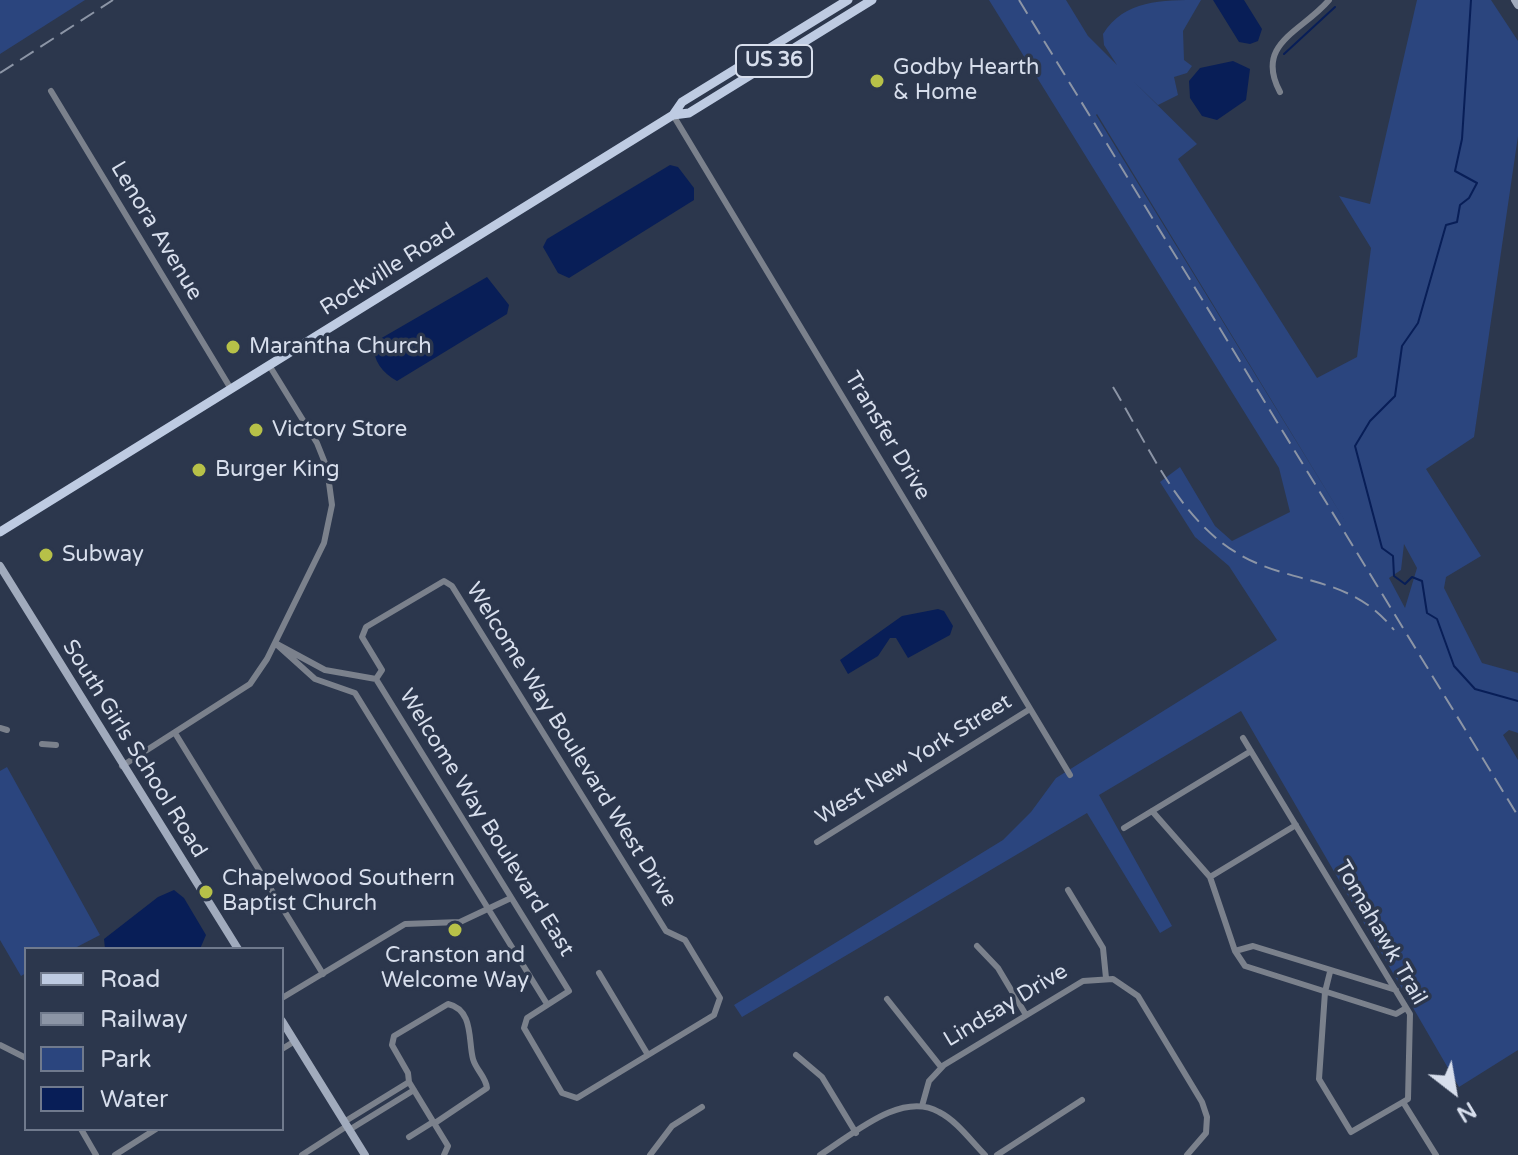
<!DOCTYPE html>
<style>
body{margin:0}
#map{position:relative;width:1518px;height:1155px;overflow:hidden;background:#2c374d;font-family:"Varela Round",sans-serif}
canvas{display:block}
.legend{position:absolute;left:24px;top:947px;width:260px;height:184px;box-sizing:border-box;background:#2c374d;border:2px solid #707a8d;margin:0;padding:10px 14px;list-style:none;font-size:24px;color:#d7deec}
.legend li{display:flex;align-items:center;gap:16px;height:40px}
.legend b{width:40px;border:2px solid #707a8d}
.north{position:absolute;left:1414px;top:1051px;width:80px;height:80px;-webkit-text-stroke:6px #2c374d;paint-order:stroke;rotate:149deg;font-size:22px;font-weight:700;line-height:32px;text-align:center;color:#d7deec}
.north::after{content:'';display:block;margin:auto;width:28px;height:36px;background:#d7deec;clip-path:polygon(50% 0,100% 100%,50% 72%,0 100%)}
</style>
<div id="map">
<canvas width="1518" height="1155"></canvas>
<ul class="legend">
<li><b style="height:10px;background:#becbe2"></b>Road</li>
<li><b style="height:10px;background:#8c95a6"></b>Railway</li>
<li><b style="height:22px;background:#2b457e"></b>Park</li>
<li><b style="height:22px;background:#081e57"></b>Water</li>
</ul>
<div class="north">N</div>
</div>
<script>
const g = document.querySelector('canvas').getContext('2d');
g.lineJoin = 'round';
function fill(path, color) { g.fillStyle = color; g.fill(path, 'evenodd'); }
function stroke(path, color, width, dash) { g.strokeStyle = color; g.lineWidth = width; g.lineCap = dash ? 'butt' : 'round'; g.setLineDash(dash || []); g.stroke(path); }
function write(font, color, halo, rows, align = 'center') {
  g.font = font + ' "Varela Round",sans-serif'; g.lineWidth = 7; g.setLineDash([]); g.textBaseline = 'middle'; g.strokeStyle = halo; g.fillStyle = color; for (const [text, x, y, turn = 0] of rows) {
    g.save(); g.translate(x, y); g.rotate((+turn || 0) * Math.PI / 180); g.textAlign = isNaN(turn) ? turn : align; if (halo) g.strokeText(text, 0, 0); g.fillText(text, 0, 0); g.restore();
  }
}
const green = new Path2D(`
 M0,0H85L0,54Z
 M989,0H1066L1088,36L1117,65L1104,45L1103,34C1124,0 1162,0 1201,0L1183,31L1184,60L1192,66L1187,73L1174,77L1178,95L1158,105L1133,81L1197,144L1178,159L1317,378L1357,357L1371,248L1339,196L1370,204L1417,0H1491L1518,41V136L1474,437L1426,469L1481,556L1446,577L1444,588L1482,663L1518,673V733L1509,730L1503,735L1518,760V1050L1459,1087L1241,711L1099,795L1172,926L1160,933L1087,813L742,1017L734,1005L1003,840L1031,812L1056,778L1277,640L1229,566L1195,537L1160,482L1180,467L1215,526L1232,541L1290,512L1279,468ZM1097,114L1350,529L1096,115ZM1404,544L1417,568L1405,608L1389,578L1401,570Z
 M7,767L100,935L73,949H26V973L21,976L0,940V771Z`);
const water = new Path2D(`
 M1213,0H1244L1262,29L1258,41L1250,44L1239,42Z
 M1233,61L1250,69L1246,100L1217,120L1202,116L1190,98L1189,81L1200,68Z
 M670,165L678,167L694,188V200L569,278L558,273L543,247L547,239Z
 M487,277L509,305L507,314L397,381C382,373 373,360 373,343Z
 M938,609L944,611L953,626L950,635L908,658L896,638H890L878,656L848,674L840,660L902,616Z
 M174,890L184,898L206,935L200,949H105L104,939L158,897Z`);
const stream = new Path2D(`
 M1471,0L1462,139L1455,171L1477,183L1469,198L1460,205L1457,222L1446,225L1418,323L1402,346L1395,396L1370,421L1355,446L1382,548L1393,556L1394,576L1405,584L1412,577L1422,581L1427,613L1437,619L1454,666L1475,689L1518,701
 M1284,54L1335,7`);
const street = new Path2D(`
 M51,91L231,389
 M1280,92C1254,43 1302,32 1329,0
 M673,115L1070,775
 M444,581L452,586L666,931L685,940L720,998L714,1015L577,1098L562,1093L524,1028L527,1018L569,991L376,679L382,670L362,637L366,627Z
 M275,643L315,679L355,693L547,1004
 M275,643L325,670L376,679
 M0,728L7,730
 M175,733L323,974
 M1243,738L1410,1014L1408,1099L1403,1102
 M42,744L56,745
 M122,766L250,684L267,659L324,543L332,505L327,468L317,443L269,365
 M1152,811L1210,877L1235,951L1245,966L1396,1014L1406,1008
 M1124,828L1251,751
 M817,842L1030,709
 M1210,877L1296,825
 M1068,890L1103,948L1106,978
 M977,946L998,968L1026,1015
 M1235,951L1253,946L1396,990
 M1330,972L1325,992L1319,1079L1351,1132L1403,1102
 M599,973L648,1055
 M282,998L405,924L460,922L511,898
 M887,999L941,1067
 M0,1045L26,1058
 M282,1049L295,1041
 M796,1055L822,1077L856,1133
 M1403,1102L1436,1155
 M922,1106L929,1081L944,1065L1083,981L1113,979L1138,996L1202,1102L1207,1117L1206,1133L1187,1155
 M344,1122L409,1082
 M435,1123L487,1088C486,1077 476,1070 473,1059C468,1041 474,1010 448,1004L394,1036L392,1045L408,1073L409,1082L448,1146L444,1155
 M81,1129L96,1155
 M349,1130L414,1090
 M409,1137L433,1122
 M115,1155L156,1129
 M302,1155L347,1126
 M650,1155L672,1126L702,1107
 M820,1155C851,1136 901,1090 939,1112C957,1121 971,1141 985,1155
 M997,1155L1082,1100`);
const secondary = new Path2D(`
 M1515,0L1518,5
 M0,566L238,949
 M282,1021L365,1155`);
const primary = new Path2D(`
 M673,115L689,113L872,0
 M0,532L673,115L682,102L848,0`);
const rail = new Path2D(`
 M1019,0L1518,816
 M0,73L113,0
 M1113,387C1147,443 1178,518 1237,553C1291,586 1350,574 1394,630`);
const markers = [
 [877,81,8,"#b7c148"],
 [233,347,8,"#b7c148"],
 [256,430,8,"#b7c148"],
 [199,470,8,"#b7c148"],
 [46,555,8,"#b7c148"],
 [206,892,8,"#b7c148"],
 [455,930,8,"#b7c148"]
];
const shields = [
 [774,61,76]
];
const shieldNames = [
 ["US 36",774,61]
];
const poiNames = [
 ["Godby Hearth",893,68],
 ["& Home",893,93],
 ["Marantha Church",249,347],
 ["Victory Store",272,430],
 ["Burger King",215,470],
 ["Subway",62,555],
 ["Chapelwood Southern",222,879],
 ["Baptist Church",222,904],
 ["Cranston and",455,956,"center"],
 ["Welcome Way",455,981,"center"]
];
const streetNames = [
 ["Lenora Avenue",156,231,59],
 ["Rockville Road",388,270,-32],
 ["Transfer Drive",887,436,59],
 ["Welcome Way Boulevard West Drive",571,745,58],
 ["South Girls School Road",134,749,58],
 ["West New York Street",914,760,-32],
 ["Welcome Way Boulevard East",486,823,58],
 ["Tomahawk Trail",1380,933,60],
 ["Lindsay Drive",1006,1006,-31]
];
fill(green, '#2b457e');
fill(water, '#081e57');
stroke(stream, '#081e57', 2);
stroke(street, '#7b818c', 6);
stroke(secondary, '#a1abbd', 8);
stroke(primary, '#becbe2', 9);
stroke(rail, '#8c95a6', 2, [16, 8]);
for (const [x, y, r, color] of markers) { const dot = new Path2D(); dot.arc(x, y, r, 0, 2 * Math.PI); g.fillStyle = color; g.fill(dot); stroke(dot, '#2c374d', 3); }
for (const [x, y, w] of shields) { const box = new Path2D(); box.roundRect(x - w / 2, y - 16, w, 32, 6); g.fillStyle = '#2c374d'; g.fill(box); stroke(box, '#d7deec', 2); }
write('bold 20px', '#d7deec', null, shieldNames);
write('22px', '#d7deec', '#2c374d', poiNames, 'left');
write('22px', '#d7deec', '#2c374d', streetNames);
</script>
